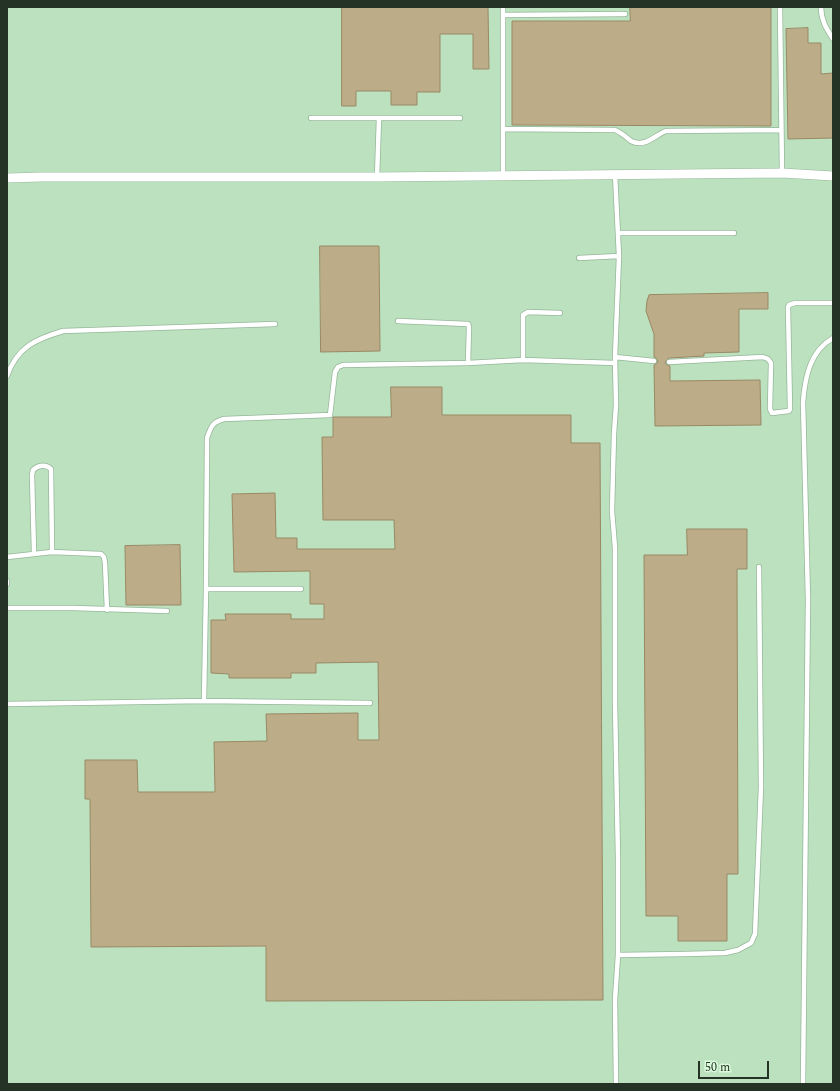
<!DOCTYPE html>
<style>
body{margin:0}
#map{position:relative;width:840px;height:1091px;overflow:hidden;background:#ccecce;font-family:Spectral,serif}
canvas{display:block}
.frame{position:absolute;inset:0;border:8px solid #253226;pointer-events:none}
.scale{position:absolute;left:698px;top:1061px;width:71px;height:18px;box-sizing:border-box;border:2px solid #253226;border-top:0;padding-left:5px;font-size:12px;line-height:14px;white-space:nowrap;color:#253226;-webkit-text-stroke:3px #d9fadb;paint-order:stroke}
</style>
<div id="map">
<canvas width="840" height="1091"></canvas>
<div class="frame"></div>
<div class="scale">50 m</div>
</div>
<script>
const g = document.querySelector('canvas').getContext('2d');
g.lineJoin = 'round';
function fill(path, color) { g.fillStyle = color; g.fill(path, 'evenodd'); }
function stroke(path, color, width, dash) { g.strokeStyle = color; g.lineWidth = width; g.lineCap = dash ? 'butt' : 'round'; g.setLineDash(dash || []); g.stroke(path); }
const built = new Path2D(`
 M7,7H833V1084H7Z`);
const building = new Path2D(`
 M342,7H488L489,69H473V34H440V92H417V105H391V91H356V106H342Z
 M630,7H771V126L512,125V21H630Z
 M808,28V43H821V74L833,73V138L788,139L786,29Z
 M320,246H379L380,351L321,352Z
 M768,293V309H739V352L704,353V356L669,358L665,362L666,364L670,366V381L760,380L761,425L655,426L654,365L657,363L658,361L656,358L654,357V334L646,311L647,301L649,295Z
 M391,387H442V415H571V443H600L603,1000L266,1001V946L91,947L90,799H85V760H137L138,792H215L214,742L267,741L266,714L358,713V740H379L378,662L316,663V673H291V678H229V674L211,673V620H226L225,614H291V619H324V604H310V571L234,572L232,494L275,493L276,538H297V549H395L394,520H323L322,437H333V417H391Z
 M687,529H747V569H737L738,874H727V941H678V916H646L644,555H687Z
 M180,545L181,605H126L125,546Z`);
const service = new Path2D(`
 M503,7V176
 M780,7L782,173
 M821,7C821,20 826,28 833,39
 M503,15L625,14
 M311,118H460
 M504,129L615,130C622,133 626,137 631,141C645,148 655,135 666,131L781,130
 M615,174L619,256L615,357L616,405L614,433L612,511L615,548V703L618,858V955L615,1000L616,1084
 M377,177L379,118
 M619,233H734
 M579,258L619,256
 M398,321L468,324L469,327L468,363
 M615,357L654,361
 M523,360V315L528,312L560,313
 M669,362L763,357L768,359L771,363L770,409L772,413L789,411L790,409L788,307L789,305L795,303H833
 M7,376C17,347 36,339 63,331L275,324
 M34,553L32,475L33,470C38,465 46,464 51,469L52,552
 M7,557L52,552L101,554L104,557L105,563L107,610
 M7,581V584
 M206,589H301
 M7,608H73L167,611
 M204,701L206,589L207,438C211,427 212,422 224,419L330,415L335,372L338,367L343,365L468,363L523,360L615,363
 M7,704L204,701L370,703
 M618,955L685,954L725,953L738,950L751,943L755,934L761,787L759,567
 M803,1084L808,599L803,402C805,377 810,351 833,338`);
const minor = new Path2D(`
 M7,178L41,177H377L782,173L833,176`);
fill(built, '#bbe1be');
fill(building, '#bcac87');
stroke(building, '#998966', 1);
stroke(service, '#97b69a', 6);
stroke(minor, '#97b69a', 10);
stroke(service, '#fff', 4.5);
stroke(minor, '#fff', 9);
</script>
